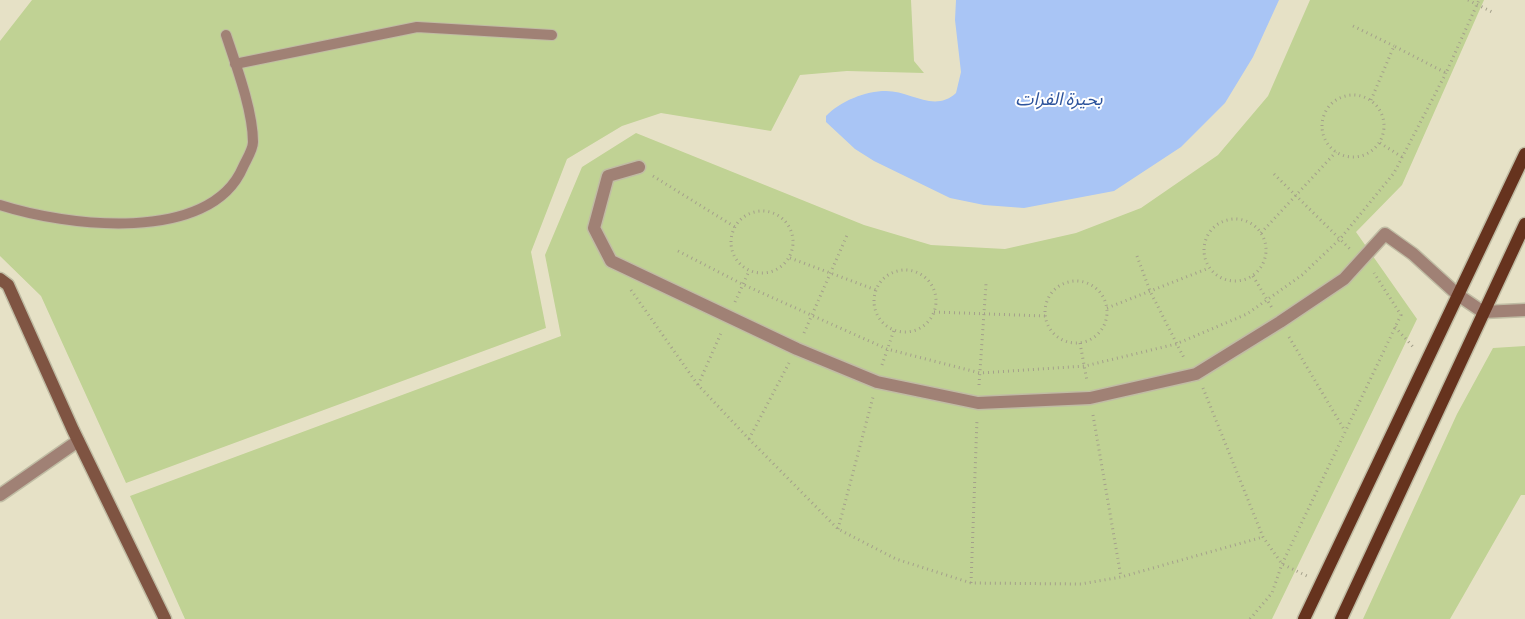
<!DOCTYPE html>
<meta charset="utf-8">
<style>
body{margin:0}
canvas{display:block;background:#e6e1c6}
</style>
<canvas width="1525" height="619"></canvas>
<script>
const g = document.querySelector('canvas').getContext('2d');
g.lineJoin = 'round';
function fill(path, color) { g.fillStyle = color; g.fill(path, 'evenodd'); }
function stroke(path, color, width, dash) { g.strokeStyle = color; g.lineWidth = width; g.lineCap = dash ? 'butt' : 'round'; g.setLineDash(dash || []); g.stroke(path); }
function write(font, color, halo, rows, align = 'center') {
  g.font = font + ' Bitter,"Noto Sans Arabic",serif'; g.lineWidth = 4; g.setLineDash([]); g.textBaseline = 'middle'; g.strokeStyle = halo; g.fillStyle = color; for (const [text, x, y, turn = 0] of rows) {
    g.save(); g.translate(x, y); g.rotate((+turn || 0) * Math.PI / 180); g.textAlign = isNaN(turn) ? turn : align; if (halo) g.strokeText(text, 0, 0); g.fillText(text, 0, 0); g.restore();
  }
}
const green = new Path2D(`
 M32,0H911L914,61L924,73L847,71L800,75L771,131L661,113L622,126L567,159L531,252L546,328L126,483L41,296L0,256V41Z
 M1310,0H1484L1402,185L1356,232L1417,319L1272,619H185L130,496L561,336L545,255L582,167L636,133L864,225L931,245L1005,249L1076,233L1141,208L1218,155L1268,96Z
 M1525,346V495H1521L1450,619H1363L1457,414L1493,348Z`);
const water = new Path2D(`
 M956,0H1279L1253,57L1225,103L1181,147L1114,191L1024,208L984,205L950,198L874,161L855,149L826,122V116C841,101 865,91 886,91C911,91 934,113 956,93L961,72L955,20Z`);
const path = new Path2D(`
 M1468,0L1492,12
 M1353,26L1394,46
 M1322 126a31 31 0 1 1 62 0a31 31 0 1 1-62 0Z
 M1371,100L1394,46L1446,73L1479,0
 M1380,143L1402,157
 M1274,174L1350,249
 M653,176L735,227
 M731 242a31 31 0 1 1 62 0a31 31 0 1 1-62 0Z
 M1204 250a31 31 0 1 1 62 0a31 31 0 1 1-62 0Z
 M1261,233L1336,152
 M678,251L742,284L887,349L980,373L1085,366L1176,344L1247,314L1302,275L1340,239L1394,173L1446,73
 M1137,256L1150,291L1185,360
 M790,258L876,290
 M874 301a31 31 0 1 1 62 0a31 31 0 1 1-62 0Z
 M1253,276L1272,308
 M1045 312a31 31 0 1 1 62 0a31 31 0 1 1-62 0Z
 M631,290L698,385L749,439L838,529L896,559L971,583L1081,584L1121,577L1263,537
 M735,302L749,271
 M1107,308L1209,268
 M934,312L1045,316
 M1395,327L1415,349
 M804,333L848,233
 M1289,337L1345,431
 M1080,343L1087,381
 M882,365L894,330
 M698,385L721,333
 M979,385L986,284
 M1203,388L1263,537L1282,564L1307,576
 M1093,415L1121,577
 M749,439L789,363
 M838,529L873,397
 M971,583L977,419
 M1250,619L1272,593L1282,564L1401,315L1374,273`);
const service = new Path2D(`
 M235,64L417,27L552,35
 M0,205C65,226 210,245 243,167C246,160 253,150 253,142C253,111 236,65 226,35`);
const minor = new Path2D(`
 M639,167L608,176L594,228L611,261L797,349L877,382L978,403L1090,398L1196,374L1280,322L1344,279L1385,234L1413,254L1458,295L1483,312L1525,310
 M0,495L78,441`);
const secondary = new Path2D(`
 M0,279L8,285L73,430L165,619`);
const primary = new Path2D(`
 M1304,619L1525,154
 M1341,619L1525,224`);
const waterNames = [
 ["بحيرة الفرات",1059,100]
];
fill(green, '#c0d294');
fill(water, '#a9c5f5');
stroke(service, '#c0bca4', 12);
stroke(minor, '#c0bca4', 15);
stroke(secondary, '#c0bca4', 15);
stroke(primary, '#c0bca4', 15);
stroke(path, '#a4a08b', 3, [1, 4]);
stroke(service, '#a08175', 10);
stroke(minor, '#a08175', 12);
stroke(secondary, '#7f5442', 12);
stroke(primary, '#66331e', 12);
write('italic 18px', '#2e549c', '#fff', waterNames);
</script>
